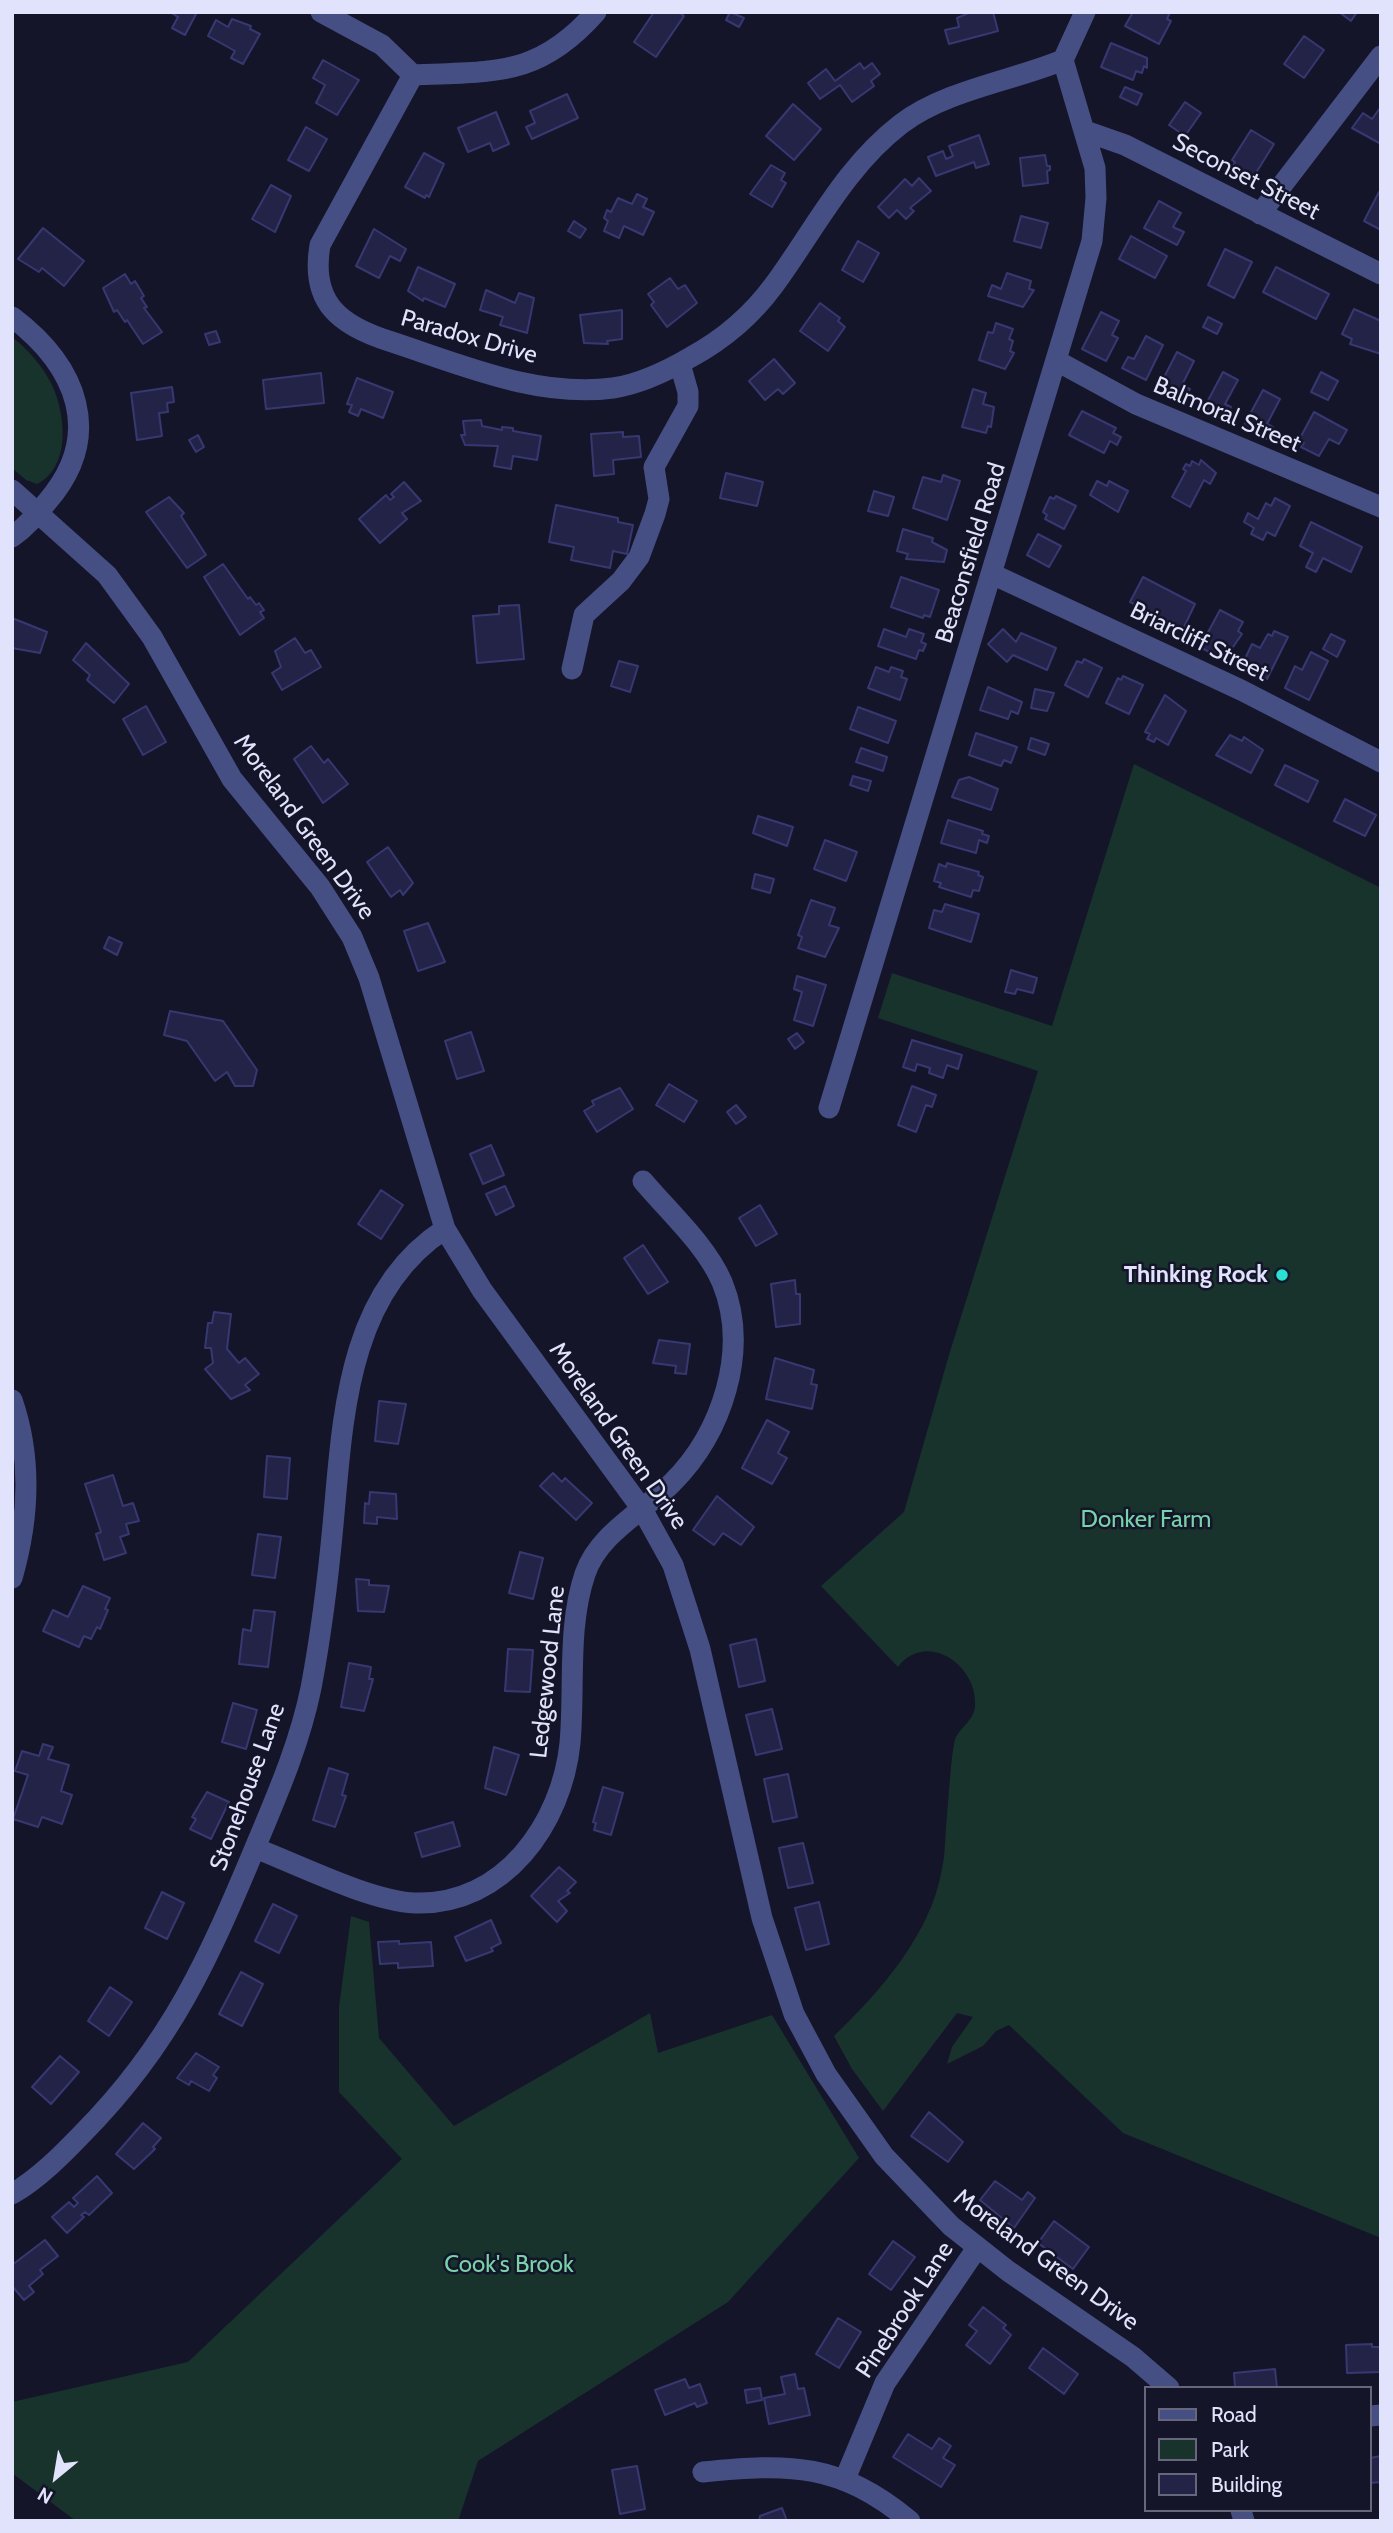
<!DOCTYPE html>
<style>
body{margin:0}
#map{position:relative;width:1393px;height:2533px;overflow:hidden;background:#141529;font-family:Cabin,sans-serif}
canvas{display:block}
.frame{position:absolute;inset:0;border:14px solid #e0e3fb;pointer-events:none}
.legend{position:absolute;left:1144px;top:2386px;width:228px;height:126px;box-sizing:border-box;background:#141529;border:2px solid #66677d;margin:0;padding:9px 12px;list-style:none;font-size:21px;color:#e0e3fb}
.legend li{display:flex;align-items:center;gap:14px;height:35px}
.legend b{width:35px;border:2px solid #66677d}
.north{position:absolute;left:21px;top:2442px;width:70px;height:70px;-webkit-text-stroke:5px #141529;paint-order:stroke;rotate:210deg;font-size:19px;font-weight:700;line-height:28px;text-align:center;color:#e0e3fb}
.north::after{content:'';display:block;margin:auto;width:24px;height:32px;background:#e0e3fb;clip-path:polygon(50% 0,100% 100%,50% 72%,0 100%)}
</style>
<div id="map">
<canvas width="1393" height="2533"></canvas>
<div class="frame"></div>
<ul class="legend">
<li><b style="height:9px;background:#454f83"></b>Road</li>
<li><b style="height:19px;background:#18332c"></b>Park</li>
<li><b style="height:19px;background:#232348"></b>Building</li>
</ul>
<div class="north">N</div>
</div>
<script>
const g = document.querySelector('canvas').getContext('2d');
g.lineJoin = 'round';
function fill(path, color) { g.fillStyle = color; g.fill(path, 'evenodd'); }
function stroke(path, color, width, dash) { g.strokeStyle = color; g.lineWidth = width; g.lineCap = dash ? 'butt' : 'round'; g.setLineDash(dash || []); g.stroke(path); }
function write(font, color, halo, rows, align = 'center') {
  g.font = font + ' Cabin,sans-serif'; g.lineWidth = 5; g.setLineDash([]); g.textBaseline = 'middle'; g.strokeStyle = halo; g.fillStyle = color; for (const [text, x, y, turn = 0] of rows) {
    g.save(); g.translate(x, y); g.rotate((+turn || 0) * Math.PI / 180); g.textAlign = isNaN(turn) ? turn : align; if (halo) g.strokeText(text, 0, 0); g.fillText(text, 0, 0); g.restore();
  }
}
const green = new Path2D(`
 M12,337C29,350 47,371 55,392C66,422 69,468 37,484L26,480L12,468Z
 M1134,764L1381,888V2238L1123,2133L1009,2025L996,2031L983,2046L947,2064L952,2047L973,2017L957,2013L883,2111L852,2069L834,2036C880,1992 931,1934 942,1869C945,1855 945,1841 946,1827C948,1811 951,1747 956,1737C962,1726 974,1720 975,1706C978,1665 926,1630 898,1667L821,1586L904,1512L949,1355L1038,1071L878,1018L892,973L1052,1026Z
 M351,1916L369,1922L379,2038L454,2126L650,2013L658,2053L772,2015L859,2158L728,2302L478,2461L458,2521H76L12,2473V2402L188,2362L402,2159L339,2092V2007Z`);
const building = new Path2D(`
 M170,12H197L185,35L172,28L178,17Z
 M654,12H679L684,16L656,57L634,42Z
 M730,12L744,18L739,27L726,20Z
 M971,12H993L998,31L949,44L945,30L959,27L957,18Z
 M1133,12H1170L1167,19L1171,21L1159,44L1125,26Z
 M1339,12H1357L1351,21Z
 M232,19L251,26L250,29L260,34L243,64L231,58L235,51L208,36L216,20L228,27Z
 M1304,36L1324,50L1304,78L1284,64Z
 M1111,43L1147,58V68L1144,66L1142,73L1136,71L1133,80L1101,67Z
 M323,60L359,80L337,115L316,103L325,85L313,78Z
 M860,63L864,69L872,63L880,74L871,81L874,86L852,102L840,85L820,99L808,83L826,69L835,81Z
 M1125,87L1142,94L1137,105L1120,97Z
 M567,94L578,118L532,139L526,127L535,123L530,111Z
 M1185,102L1201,113L1185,136L1169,125Z
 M793,104L821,129L794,160L766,136Z
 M1380,108L1381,109V144L1352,128L1363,113L1372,119Z
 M496,112L509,144L493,151L490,143L468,152L458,128Z
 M306,127L327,139L309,171L288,160Z
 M1251,130L1274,144L1254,176L1250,173L1248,177L1232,167L1235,162L1232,160Z
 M979,135L989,164L976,168L974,162L936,176L928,157L943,151L946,159L953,156L949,146Z
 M424,153L444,164L429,197L426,195L425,198L405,187Z
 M1045,155L1047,166H1050V170L1047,171L1048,183L1023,186L1020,158Z
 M771,165L785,173L781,180L786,183L772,207L750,194Z
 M919,178L931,191L910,208L914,211L906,219L897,210L889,218L878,207L905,179L912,186Z
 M271,185L291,196L275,232L252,219Z
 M1379,192H1381V230L1364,221Z
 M637,194L647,199L643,207L654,212L643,235L624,226L619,238L604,231L608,221L604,218L607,210L611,212L618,198L632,204Z
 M1159,201L1181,213L1173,227L1184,232L1177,245L1144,228Z
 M1021,216L1048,223L1041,248L1014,241Z
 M574,221L586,229L580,238L568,231Z
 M43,228L84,261L64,286L42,268L39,272L18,259Z
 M374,229L406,249L400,261L390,256L379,278L356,266Z
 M1131,236L1167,256L1155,278L1119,259Z
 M858,241L879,253L863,282L842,270Z
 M1225,249L1252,262L1234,298L1208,285Z
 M418,267L455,284L445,307L424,298L423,301L408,291Z
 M1276,267L1329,294L1316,319L1263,292Z
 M1007,273L1031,281L1029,289L1034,290L1023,307L988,296L992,285L1001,289Z
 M125,274L131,284L135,281L144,296L141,298L147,307L144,308L162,332L143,344L127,320L125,322L117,310L114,312L103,288Z
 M670,278L678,289L685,285L697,303L667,327L651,305L654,302L648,294Z
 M486,290L515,303L519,293L534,298L527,333L500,325L503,317L480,310Z
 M820,303L840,318L838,321L845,327L828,351L800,331Z
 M1354,309L1381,321V354L1350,344L1352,339L1342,334Z
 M622,310V339L607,341L608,344L584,343L580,315Z
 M1101,312L1119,321L1112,335L1118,338L1106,361L1082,349Z
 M1208,317L1222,324L1217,334L1203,327Z
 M996,323L1013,329L1009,339L1013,341L1010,351L1014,353L1005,369L979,360L988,332L993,333Z
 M216,331L220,342L209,345L205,334Z
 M1146,336L1163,345L1146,380L1122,368L1128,357L1134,359Z
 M1177,352L1194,361L1182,385L1190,389L1185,398L1160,385Z
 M774,359L795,383L783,394L778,389L765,400L749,381Z
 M1223,372L1238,380L1225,404L1231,407L1225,419L1204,408Z
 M1321,372L1338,381L1328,400L1311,392Z
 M321,373L324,403L266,409L263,380Z
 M357,378L393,392L383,418L361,409L358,416L349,412L352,405L347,404Z
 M172,387L174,402L167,403L168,412L159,413L162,436L137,440L131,393Z
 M973,389L986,393L983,404L994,407L991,427L988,426L986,433L962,427Z
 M1263,390L1280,399L1267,424L1273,427L1267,439L1243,427Z
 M1082,411L1116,428L1113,433L1121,437L1117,445L1110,441L1104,453L1069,435Z
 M1314,412L1347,430L1339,444L1329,439L1319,456L1301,447L1304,443L1299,440Z
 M481,420L482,426L502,430V427L513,428V431L541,436L537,460L513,456L511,469L494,466L498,446L465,445L461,435H465L463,421Z
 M623,432V437L639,436L641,457L613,460L614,474L594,476L591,434Z
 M198,435L204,447L196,452L189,440Z
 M1201,460L1216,473L1210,484L1204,480L1190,507L1172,497L1186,471L1183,469L1186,464L1190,466L1192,461L1199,465Z
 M726,473L763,482L757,506L720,498Z
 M943,475L960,481L947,520L913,508L923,477L941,482Z
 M1097,481L1107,486L1109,481L1128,491L1118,512L1090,495Z
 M404,482L421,501L402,513L407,519L380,543L359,519L386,495L390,500L394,497L391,494Z
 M874,491L894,497L888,516L868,511Z
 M1056,496L1076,506L1064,529L1045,519L1047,515L1043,512L1050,497L1054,499Z
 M169,497L184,513L181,516L206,555L187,568L146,512Z
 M1275,498L1290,506L1275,536L1267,532L1263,540L1251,534L1254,528L1244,522L1248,513L1258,519L1266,503L1271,506Z
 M556,505L618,518V522L633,525L627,554L613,551L610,568L571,560L574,547L549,542Z
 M1311,522L1362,547L1351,572L1323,558L1316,572L1306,567L1313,553L1300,546Z
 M903,529L933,538L932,542L947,550L944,562L906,559L908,554L897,551Z
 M1038,534L1061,546L1049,567L1027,555Z
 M223,564L248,599L250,597L256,605L259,603L264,610L260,612L264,618L240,635L204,577Z
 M901,577L939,590L930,617L924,615L923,618L891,607Z
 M1143,577L1195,604L1183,629L1130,602Z
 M519,605L524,659L477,663L473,616L499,614V606Z
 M1220,610L1243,622L1238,631L1242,634L1224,660L1200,647Z
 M12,618L47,632L40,653L12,648Z
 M884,629L906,637L909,629L924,634L921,642L926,644L923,651L919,650L916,659L878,646Z
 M1003,629L1016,642L1021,633L1056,648L1047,670L1013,655L1007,662L988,644Z
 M1274,631L1288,637L1267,679L1258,674L1256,678L1250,675L1252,672L1241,667L1252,644L1260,648L1268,634L1272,636Z
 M1331,634L1345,641L1337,657L1323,649Z
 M295,638L305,653L311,650L321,667L282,690L272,673L281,667L275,651Z
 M86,643L129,684L114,703L87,680L90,675L73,660Z
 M1311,652L1328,661L1309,700L1285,688L1295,666L1302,670Z
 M1084,659L1102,668L1088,697L1065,685L1077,661L1082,663Z
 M619,661L638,666L630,692L611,686Z
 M876,667L889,672L891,667L903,671L901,677L907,679L900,700L868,688Z
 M1123,676L1143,685L1129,714L1106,703L1118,678L1121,680Z
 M988,687L1022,702L1018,714L1011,711L1008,719L980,710Z
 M1035,689L1054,693L1047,711L1031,708Z
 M1165,695L1186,711L1168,745L1156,738L1154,742L1147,739L1150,734L1145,732Z
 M146,706L166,742L143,755L123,719Z
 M858,707L896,721L888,743L850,729Z
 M976,733L1017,747L1011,763L1004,760L1001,766L969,755Z
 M1230,735L1242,741L1244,737L1263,750L1251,773L1216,755Z
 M1031,738L1049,744L1045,755L1028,749Z
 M311,746L324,763L328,759L348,784L323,803L294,759Z
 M861,748L887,757L883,771L856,762Z
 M1285,765L1318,781L1308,802L1275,785Z
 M853,776L871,781L868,791L850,785Z
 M969,777L998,789L991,810L952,797L959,780Z
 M1345,799L1376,815L1365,836L1334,821Z
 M758,816L793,827L787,846L753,833Z
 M948,820L983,831L982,834L989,836L987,843L979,840L976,853L941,843Z
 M825,840L857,852L846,881L814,869Z
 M388,847L413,883L403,895L400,890L391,897L367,862Z
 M947,863L979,872L978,875L983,877L979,891L973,890L971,897L939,887L941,883L934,881L939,864L946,867Z
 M755,874L774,879L770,893L752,888Z
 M811,900L835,908L829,925L839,928L825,957L798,948L802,937L798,935Z
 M945,904L979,914L971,942L929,928L934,910L942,912Z
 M428,923L445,962L418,971L404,931Z
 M109,937L122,943L117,955L104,948Z
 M1011,970L1037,978L1033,993L1017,989L1015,994L1005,992Z
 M797,976L826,985L813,1026L794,1020L802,992L794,989Z
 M170,1011L223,1021L257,1070L253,1086H235L227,1072L215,1081L187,1041L164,1035Z
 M471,1032L484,1071L457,1079L445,1041Z
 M797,1033L804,1042L795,1049L788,1039Z
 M912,1040L962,1055L958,1069L947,1065L943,1078L929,1073L930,1068L917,1064L915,1071L903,1067Z
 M669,1084L697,1101L684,1122L656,1105Z
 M912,1086L936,1095L932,1107L926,1105L916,1132L898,1125Z
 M620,1088L633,1109L597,1132L584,1111L594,1105L592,1101Z
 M736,1105L746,1117L736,1124L727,1112Z
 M491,1145L504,1175L483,1184L470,1154Z
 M505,1186L514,1206L496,1215L486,1194Z
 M381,1190L403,1205L381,1239L358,1224Z
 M760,1205L777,1234L756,1246L739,1218Z
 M643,1245L668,1282L648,1294L624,1258Z
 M795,1280L796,1294H800V1324L776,1327L771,1284Z
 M214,1312L231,1314L227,1349L239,1363L245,1358L259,1374L245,1385L250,1390L231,1399L205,1369L213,1363L211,1348H205L208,1323H212Z
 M659,1340L690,1344L686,1374L675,1373L676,1366L653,1363Z
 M775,1358L814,1370L811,1384L817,1385L812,1409L766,1399Z
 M379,1401L406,1404L398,1444L375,1441Z
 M767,1420L789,1432L778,1453L787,1458L772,1484L742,1468Z
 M267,1456L290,1458L287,1499L264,1497Z
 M553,1473L562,1482L565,1478L592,1503L576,1520L540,1486Z
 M113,1475L123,1506L133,1503L139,1521L126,1524L129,1534L120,1537L126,1553L104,1560L96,1534L101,1532L85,1484Z
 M370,1492L396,1494L397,1519L377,1517V1524L364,1523L365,1503L369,1504Z
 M717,1496L754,1527L741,1545L723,1533L714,1545L693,1530Z
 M258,1534L281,1537L275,1578L252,1575Z
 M520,1552L543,1558L533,1599L509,1593Z
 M356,1579L369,1580V1585L389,1586L384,1612L358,1611Z
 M83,1586L110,1598L105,1609L108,1610L100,1629L97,1627L91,1639L84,1636L79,1647L43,1631L53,1610L68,1617Z
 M254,1610L275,1612L268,1667L239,1664L243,1629L251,1631Z
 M756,1639L765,1681L739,1687L730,1645Z
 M508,1649L533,1650L530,1692L505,1691Z
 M349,1663L371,1667L369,1679H373L364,1711L341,1707Z
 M233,1703L257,1710L246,1749L222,1742Z
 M772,1709L782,1749L756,1755L746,1715Z
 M43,1744L53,1747L48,1759L69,1765L61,1791L72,1795L62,1824L42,1817L38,1827L13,1819L28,1775L15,1771L22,1751L39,1756Z
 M494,1747L519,1755L506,1795L485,1788Z
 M329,1768L348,1774L342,1795L346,1796L335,1827L313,1820Z
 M788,1774L797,1817L773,1822L764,1779Z
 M603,1787L623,1793L611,1835L594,1830L596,1823L593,1822Z
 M207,1792L229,1802L211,1839L190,1829L196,1819L192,1817Z
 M453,1822L460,1846L422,1857L415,1833Z
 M803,1843L813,1883L788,1888L779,1848Z
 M559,1867L576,1882L567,1891L570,1893L558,1901L567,1911L557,1922L531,1896Z
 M162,1892L184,1903L167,1939L145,1928Z
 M819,1902L829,1944L806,1950L795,1908Z
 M273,1904L297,1916L279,1953L255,1941Z
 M491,1920L501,1943L491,1948L493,1951L466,1961L455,1937Z
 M399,1941V1944L431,1942L433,1966L398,1968V1963L380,1964L378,1942Z
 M241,1972L263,1984L242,2026L219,2014Z
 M110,1987L132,2002L109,2036L88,2021Z
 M196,2053L219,2067L213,2075L217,2078L209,2091L191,2081L189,2085L177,2078Z
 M60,2056L79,2072L51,2104L32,2087Z
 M929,2112L963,2142L948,2162L911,2136Z
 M143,2123L161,2138L153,2147L155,2149L134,2169L116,2154Z
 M97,2176L112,2193L89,2215L85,2212L81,2215L84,2217L67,2233L52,2217L69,2202L74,2207L78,2203L73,2198Z
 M995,2181L1022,2200L1028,2192L1035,2198L1014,2228L980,2200Z
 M1054,2221L1089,2247L1073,2269L1038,2243Z
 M45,2240L58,2256L40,2270L43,2274L29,2286L34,2292L24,2300L12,2286V2265Z
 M893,2241L915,2257L891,2290L869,2274Z
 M983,2307L1006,2325L1003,2328L1011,2335L990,2364L966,2345L977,2331L969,2325Z
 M838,2318L861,2332L839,2368L816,2354Z
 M1372,2344V2347H1381V2372L1347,2373L1346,2345Z
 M1043,2348L1078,2374L1064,2394L1029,2368Z
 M1275,2369L1277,2388H1235L1234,2373Z
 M795,2374L798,2389L804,2388L810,2415L769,2424L764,2398L785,2394L781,2377Z
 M685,2379L689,2388L700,2384L707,2403L697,2407L695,2403L665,2415L655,2390Z
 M760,2388L762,2400L747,2403L745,2390Z
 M908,2434L932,2449L939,2438L951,2446L943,2458L955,2465L941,2487L893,2457Z
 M1381,2456V2482L1370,2483V2458Z
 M637,2466L645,2509L620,2514L612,2470Z
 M782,2508L787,2521H759L760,2516Z`);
const minor = new Path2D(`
 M321,12L382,45L413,75
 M596,12C538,78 494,71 413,75L320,245C310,303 340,326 392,342C462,365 538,398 613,388C641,384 667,371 691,357C724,339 752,315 774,285C815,229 845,167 901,124C946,90 1012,81 1063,60
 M1085,131L1125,145L1381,274
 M1260,214L1381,56
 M12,317C77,366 105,435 47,502C36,515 26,527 12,537
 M1057,361L1136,404L1381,507
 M12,490L107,575L152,637L232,779L320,887L352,937L369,978L445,1229L482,1290L642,1509L673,1565L700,1649L762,1918L794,2014L826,2074L884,2156L951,2226L1008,2271L1133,2357L1169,2388
 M992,574L1241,690L1381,762
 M572,669L584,615L621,581L639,557L655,514L659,499L654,467L688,406V392L680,364
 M829,1108L1092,241L1096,198L1095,168L1063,60L1085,12
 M12,1400C32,1458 29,1519 12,1578
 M255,1848C299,1865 370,1901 415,1903C504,1906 562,1823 570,1743C575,1688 567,1627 585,1574C598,1534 644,1511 672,1483C722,1433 750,1350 722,1282C706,1245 669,1212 643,1181
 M12,2194C38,2179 62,2155 83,2133C172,2043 209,1958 257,1843C278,1793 300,1742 311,1688C321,1635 328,1579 333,1525C343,1419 346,1293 445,1229
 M1370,2416L1381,2415
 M703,2472C790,2463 840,2463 910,2521
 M845,2479L885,2383L977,2248
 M1241,2510L1244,2521`);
const markers = [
 [1282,1275,7,"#23e4d0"]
];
const streetNames = [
 ["Seconset Street",1246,177,27],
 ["Paradox Drive",469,337,16],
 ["Balmoral Street",1227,415,23],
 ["Beaconsfield Road",971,553,-73],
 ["Briarcliff Street",1199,642,26],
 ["Moreland Green Drive",304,827,54],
 ["Moreland Green Drive",618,1436,55],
 ["Ledgewood Lane",548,1672,-84],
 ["Stonehouse Lane",248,1787,-70],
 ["Moreland Green Drive",1046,2260,36],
 ["Pinebrook Lane",905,2310,-57]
];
const poiNames = [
 ["Thinking Rock",1268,1275]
];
const parkNames = [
 ["Donker Farm",1146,1520],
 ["Cook's Brook",509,2265]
];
fill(green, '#18332c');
fill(building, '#232348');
stroke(building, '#373871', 2);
stroke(minor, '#454f83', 21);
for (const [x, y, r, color] of markers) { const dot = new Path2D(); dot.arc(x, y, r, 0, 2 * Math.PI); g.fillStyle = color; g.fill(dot); stroke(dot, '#141529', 2.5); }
write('24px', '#e0e3fb', '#141529', streetNames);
write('bold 24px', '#e0e3fb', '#141529', poiNames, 'right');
write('24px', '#74d4a8', '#141529', parkNames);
</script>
